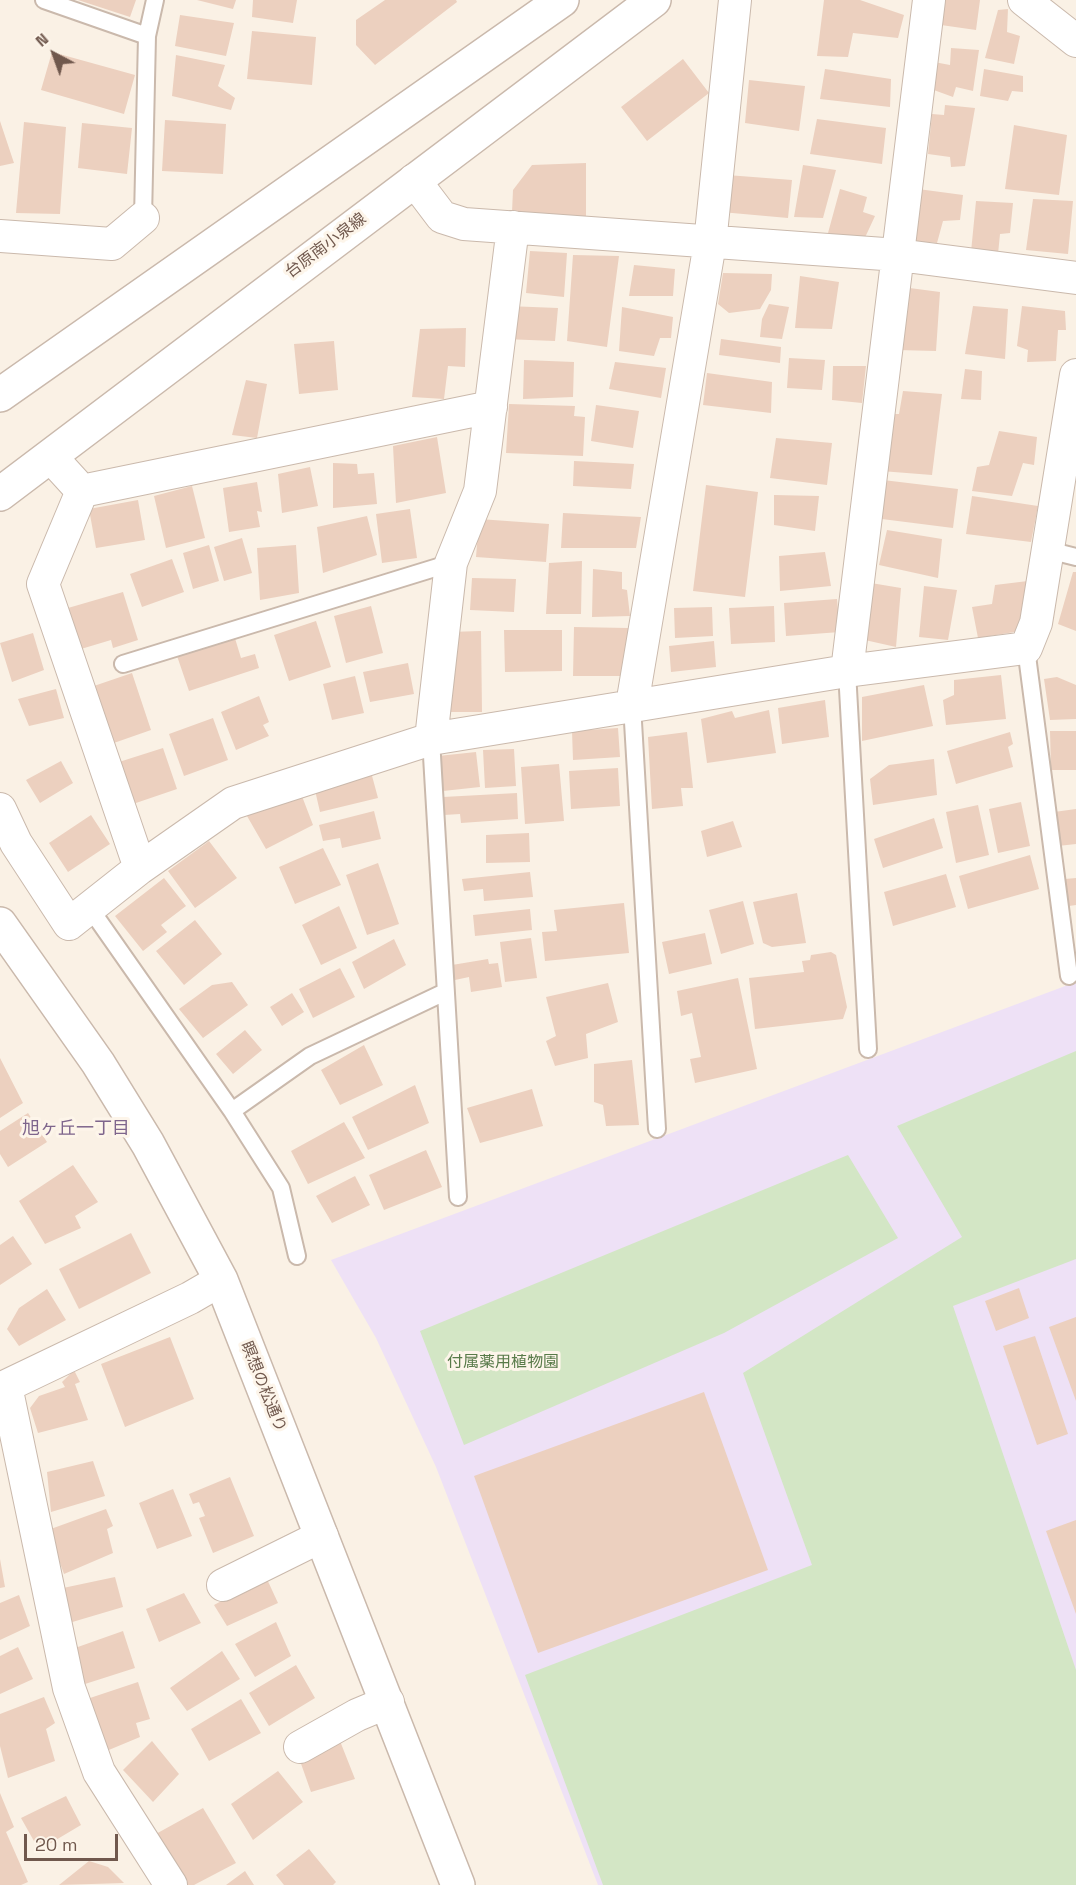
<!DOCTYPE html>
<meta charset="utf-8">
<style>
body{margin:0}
#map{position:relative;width:1076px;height:1885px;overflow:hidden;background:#faf1e5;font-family:"Space Grotesk",sans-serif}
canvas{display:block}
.north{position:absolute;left:24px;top:24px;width:60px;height:60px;-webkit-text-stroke:4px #fdf5ea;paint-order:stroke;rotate:319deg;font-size:16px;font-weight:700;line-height:24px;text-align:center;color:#70584d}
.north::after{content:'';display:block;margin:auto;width:21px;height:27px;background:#70584d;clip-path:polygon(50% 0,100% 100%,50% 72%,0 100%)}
.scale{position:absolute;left:24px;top:1834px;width:94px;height:27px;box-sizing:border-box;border:3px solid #70584d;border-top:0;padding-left:8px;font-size:18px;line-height:21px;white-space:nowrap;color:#70584d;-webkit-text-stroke:4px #fdf5ea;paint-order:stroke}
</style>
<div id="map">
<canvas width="1076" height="1885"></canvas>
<div class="north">N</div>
<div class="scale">20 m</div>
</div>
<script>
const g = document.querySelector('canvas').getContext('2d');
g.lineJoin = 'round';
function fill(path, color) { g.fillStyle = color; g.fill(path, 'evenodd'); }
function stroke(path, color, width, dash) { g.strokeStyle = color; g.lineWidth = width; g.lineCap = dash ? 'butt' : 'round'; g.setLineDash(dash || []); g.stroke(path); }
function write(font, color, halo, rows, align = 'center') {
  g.font = font + ' "Space Grotesk","Noto Sans JP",sans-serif'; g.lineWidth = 6; g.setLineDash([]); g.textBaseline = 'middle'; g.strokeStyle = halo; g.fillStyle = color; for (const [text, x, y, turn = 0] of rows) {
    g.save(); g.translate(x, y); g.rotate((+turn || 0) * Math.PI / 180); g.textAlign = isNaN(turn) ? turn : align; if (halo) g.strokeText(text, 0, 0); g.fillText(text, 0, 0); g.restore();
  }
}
const education = new Path2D(`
 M1076,982V1885H598L436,1467L376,1338L331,1260Z`);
const green = new Path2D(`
 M1076,1051V1259L953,1306L1076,1670V1885H603L525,1675L812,1565L743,1373L962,1237L897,1126Z
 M848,1155L898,1238L724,1333L464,1445L420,1331Z`);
const building = new Path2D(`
 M78,0H136L130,17Z
 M197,0H236L233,9Z
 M253,0H297L293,23L252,17Z
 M385,0H456L457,2L375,65L356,45V20Z
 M824,0H860L904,15L898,38L853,33L848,57L817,56Z
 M944,0H980L976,30L941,25Z
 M1008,9L1007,32L1020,36L1014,64L985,58L998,10Z
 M180,15L234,23L226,56L175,46Z
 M252,31L316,37L312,85L247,79Z
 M951,48L979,50L973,91L956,87L953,97L931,89L934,62L950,65Z
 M52,52L135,75L124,114L41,90Z
 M176,55L225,65L218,86L235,98L231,110L172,96Z
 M683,59L709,93L647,141L621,107Z
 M825,69L891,79L890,107L820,99Z
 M984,69L1023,76V92L1012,91L1008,101L980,96Z
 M749,80L805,86L799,131L745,123Z
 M945,105L975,108L965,166L951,167L950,157L928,154L932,114L944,115Z
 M817,119L886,128L882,164L810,154Z
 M165,120L226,124L223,174L162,171Z
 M0,121L14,163L0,166Z
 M24,122L66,127L60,214L16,213Z
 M82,123L132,128L127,174L78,168Z
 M1014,125L1067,135L1059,195L1005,189Z
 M586,163V218L512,212L513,190L532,165Z
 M803,165L836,170L823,218L794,217Z
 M727,175L792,180L788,218L721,212Z
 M840,189L867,197L863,212L875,216L862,244L828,233Z
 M918,189L963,195L960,220L943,221L937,243L911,241Z
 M1033,199L1073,201L1068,254L1026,250Z
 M976,201L1013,203L1010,233L1000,234L998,254L971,252Z
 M530,251L567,253L564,297L526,293Z
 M573,255L619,256L607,347L567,341Z
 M634,265L675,269L673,296H629Z
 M723,273L772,274L771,290L760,309L729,313L718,304Z
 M800,276L839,282L832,329L795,328Z
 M902,287L940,292L936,351L897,350Z
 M769,304L789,307L782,339L760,337L762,319Z
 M507,306L558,308L555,341L504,339Z
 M973,306L1008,309L1005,359L965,354Z
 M1022,306L1065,311L1066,330H1058L1056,361L1027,362L1028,350L1017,346Z
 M622,307L673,317L671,338H660L654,356L619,351Z
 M466,328L465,367L448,366L444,399L412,397L420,329Z
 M721,339L781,347L780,363L719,355Z
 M334,341L338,390L299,394L294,344Z
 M789,358L825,360L822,390L787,388Z
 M524,360L574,362L573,397L523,399Z
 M615,362L666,368L661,398L609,389Z
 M833,366H866L862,403L832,400Z
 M965,369L982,371L981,400L961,399Z
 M707,373L772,382L771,413L703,405Z
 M246,380L267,384L257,438L232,435Z
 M903,391L942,394L932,475L881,471L893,414H899Z
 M509,404L575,406L574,416L585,417L583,456L506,453Z
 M596,405L639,411L633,448L591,441Z
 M999,431L1037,437L1034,465L1023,463L1012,496L972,491L977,467L989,465Z
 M437,437L446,493L396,503L393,446Z
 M776,438L832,443L827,485L770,478Z
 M574,461L634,464L631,489L573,486Z
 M333,463L357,464L358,474L374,473L377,504L333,508Z
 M310,467L318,506L282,513L278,474Z
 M883,480L958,489L953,528L874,518Z
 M257,482L262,512L257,511L260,527L229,532L223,488Z
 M706,485L758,492L745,597L693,591Z
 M192,486L205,538L166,548L154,496Z
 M774,495L819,496L815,531L774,525Z
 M972,496L1038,506L1031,542L966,534Z
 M138,500L145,540L96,548L89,509Z
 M410,509L417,558L382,563L376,514Z
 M563,513L641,517L636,548H561Z
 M367,516L377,555L323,573L317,527Z
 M479,519L549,524L546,562L476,557Z
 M887,530L942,539L938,578L879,565Z
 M242,538L252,573L224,581L214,547Z
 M209,545L219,581L193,589L183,553Z
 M296,545L299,593L260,600L257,548Z
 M825,552L831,586L780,591L779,556Z
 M172,559L184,592L142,607L130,574Z
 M582,561L581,614H546L549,563Z
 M593,569L622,572V589L627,590L630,616L592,617Z
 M1073,572H1076V631L1058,624Z
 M472,578L516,579L514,612L470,610Z
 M1028,581L1020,631L978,638L972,607L992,604L995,585Z
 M865,582L901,588L896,647L856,638Z
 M924,586L957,590L948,640L919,637Z
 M123,592L138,640L113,648L111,640L81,649L68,608Z
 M837,599L840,632L786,636L784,603Z
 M371,606L383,653L346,663L334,616Z
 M774,606L775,642L731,644L729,608Z
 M712,607L713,636L675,638L674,608Z
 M316,621L331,667L289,681L274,635Z
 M574,627L628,628L627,676H573Z
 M504,630H562V671L505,672Z
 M481,631L482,712H450L449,632Z
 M33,633L44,670L12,682L0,643Z
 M234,635L241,658L255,654L259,668L189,691L176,653Z
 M714,641L716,667L671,672L669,646Z
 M408,663L414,694L370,702L363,672Z
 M132,673L151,730L111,744L91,687Z
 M1001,675L1006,719L946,725L943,700L954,695V680Z
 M355,676L364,713L332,720L323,684Z
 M1057,677L1076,685V719L1050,720L1044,679Z
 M924,685L933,726L862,741V697Z
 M56,689L64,718L29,726L18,699Z
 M259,696L269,722L263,725L269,736L236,750L221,712Z
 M825,700L829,737L782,744L778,708Z
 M769,710L776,753L707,763L701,719L732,711L735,718Z
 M213,718L228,760L184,776L169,734Z
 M618,728L620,757L573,760L572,731Z
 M1050,731H1076V770H1051Z
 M687,732L693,788H681L683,806L652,809L648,737Z
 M1010,732L1013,744L1008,747L1013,767L956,784L947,751Z
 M163,748L177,789L133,804L119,762Z
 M514,749L516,786L485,788L483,750Z
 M476,752L480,787L443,791L438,756Z
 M934,759L937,795L873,805L870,779L889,765Z
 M61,761L73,783L40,803L26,780Z
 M559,764L564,821L525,824L521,767Z
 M618,768L620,806L571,809L569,771Z
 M371,772L378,798L320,812L314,786Z
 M300,791L313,825L266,849L247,816Z
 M517,793L518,819L461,823L460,814L444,815L443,797Z
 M1021,802L1030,846L998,853L989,809Z
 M978,805L989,855L956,863L946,812Z
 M1076,809V844L1058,846L1054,812Z
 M374,811L381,839L342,848L340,838L323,841L319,825Z
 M91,815L110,844L68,872L49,843Z
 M934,818L943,848L883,868L874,839Z
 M733,821L742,847L707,857L701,831Z
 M529,833L530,862L486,863V835Z
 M209,841L237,878L195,908L168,871Z
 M323,848L341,885L295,904L279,867Z
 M1030,855L1039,889L968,909L959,876Z
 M378,863L399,924L367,935L346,875Z
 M530,872L533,897L484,901L483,889L464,891L462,879Z
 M946,874L956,907L893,926L884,892Z
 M164,878L186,906L161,925L167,932L143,951L115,916Z
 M1076,878V905L1069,906L1065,879Z
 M797,893L806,943L772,947L763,943L753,902Z
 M743,901L754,944L721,954L709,910Z
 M624,903L629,953L545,961L542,932L557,931L554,910Z
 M339,906L357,948L321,965L302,925Z
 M530,909L532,930L475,936L473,915Z
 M195,920L222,954L184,985L156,951Z
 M705,933L712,964L669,974L662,942Z
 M531,938L537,978L505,982L500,942Z
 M394,939L406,965L364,989L352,962Z
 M831,952L836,955L847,1007L843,1019L755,1029L749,978L804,972L802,961L810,960L811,955Z
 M488,959L489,964L498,963L502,987L471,992L469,977L455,980L452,965Z
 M340,968L355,997L313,1018L299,989Z
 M738,978L757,1069L695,1083L690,1059L701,1057L692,1013L681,1016L677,991Z
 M232,982L248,1005L203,1038L179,1009L212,985Z
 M608,983L618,1022L586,1034L588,1058L555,1066L546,1041L556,1036L546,997Z
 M292,993L304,1012L282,1026L270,1007Z
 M245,1030L262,1050L233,1074L216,1054Z
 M364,1045L383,1085L340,1105L321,1070Z
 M0,1058L23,1103L0,1118Z
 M632,1060L639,1125L606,1126L603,1105L594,1102V1064Z
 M415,1085L429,1123L368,1150L352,1117Z
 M532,1089L543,1126L480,1143L467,1108Z
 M28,1113L47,1142L8,1167L0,1154V1131Z
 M344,1122L365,1158L308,1184L291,1151Z
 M426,1150L442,1187L384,1210L369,1175Z
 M73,1165L98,1202L75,1216L81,1228L45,1244L19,1201Z
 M355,1176L370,1205L332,1223L316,1196Z
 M131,1233L151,1273L79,1309L59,1269Z
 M13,1236L32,1264L0,1285V1245Z
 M1019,1288L1029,1318L996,1331L985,1301Z
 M47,1289L66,1320L19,1346L7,1329L19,1308Z
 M1076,1317V1401L1049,1327Z
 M1035,1336L1068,1434L1037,1445L1003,1346Z
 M170,1337L194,1399L125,1427L101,1364Z
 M74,1370L80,1382L75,1384L88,1420L38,1433L30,1408L39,1396L65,1387L62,1382Z
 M704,1392L768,1570L538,1653L474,1476Z
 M93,1461L105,1496L51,1512L47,1472Z
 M230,1477L254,1536L213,1553L199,1518L205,1516L199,1502L193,1504L189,1494Z
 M173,1489L192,1536L157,1549L139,1503Z
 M106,1509L113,1526L107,1529L113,1553L64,1574L48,1530Z
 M1076,1520V1614L1046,1531Z
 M0,1559L5,1587L0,1588Z
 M115,1577L123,1607L69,1623L63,1588Z
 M266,1577L278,1603L227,1626L214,1605Z
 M184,1593L201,1623L159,1642L146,1609Z
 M19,1595L30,1626L0,1640V1603Z
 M276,1622L291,1656L255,1677L235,1644Z
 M123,1631L135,1668L85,1684L75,1648Z
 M18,1647L33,1679L0,1694V1656Z
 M222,1651L240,1679L187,1711L170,1688Z
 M296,1665L315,1698L269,1726L249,1693Z
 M138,1682L150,1719L136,1723L140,1737L104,1752L84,1700Z
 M44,1697L55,1723L46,1729L55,1761L8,1778L0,1746V1714Z
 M241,1699L261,1733L209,1761L191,1729Z
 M152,1741L179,1774L153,1802L123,1770Z
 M340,1741L355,1779L311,1792L299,1758Z
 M278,1771L303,1802L253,1840L231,1804Z
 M0,1793L14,1827L6,1832L28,1882L21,1885H0Z
 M66,1796L81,1825L39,1850L21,1818Z
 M203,1808L236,1863L194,1885H183L154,1835Z
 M309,1849L336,1882L333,1885H284L276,1875Z
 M89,1861L108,1867L124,1883L59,1885Z
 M245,1871L254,1885H226Z`);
const service = new Path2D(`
 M44,0L147,36
 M143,218L147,36L155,0
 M1048,550L1076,557
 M1026,648L1069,976
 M123,664L451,563
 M847,671L868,1049
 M632,705L657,1129
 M431,739L458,1197
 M89,907L232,1111L281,1188L297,1256
 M232,1111L310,1056L445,992`);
const minor = new Path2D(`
 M1024,0L1076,41
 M414,180L442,217L464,224L898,255L1076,278
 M0,236L112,244L143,218
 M51,457L82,491L43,584L140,868
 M82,491L491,407
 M847,671L929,0
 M632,705L710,243L735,0
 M431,739L451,563L480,491L513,227
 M0,809L16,843L69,924L140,868L233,803L431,739L847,671L1026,648L1036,623L1076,375
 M223,1585L322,1536
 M300,1747L357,1715L388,1702
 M171,1885L99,1772L69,1688L6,1386L190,1298L221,1280`);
const tertiary = new Path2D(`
 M0,395L562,0
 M0,494L654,0
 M0,924L98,1063L148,1144L221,1280L458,1885`);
const streetNames = [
 ["台原南小泉線",326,246,-37],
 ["瞑想の松通り",263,1387,68]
];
const parkNames = [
 ["付属薬用植物園",503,1363]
];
const neighbourhoodNames = [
 ["旭ヶ丘一丁目",76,1129]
];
fill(education, '#eee1f6');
fill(green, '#d3e6c5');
fill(building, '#ecd0bf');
stroke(service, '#cab9ac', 20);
stroke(minor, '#cab9ac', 34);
stroke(tertiary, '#cab9ac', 36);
stroke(service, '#fff', 16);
stroke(minor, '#fff', 32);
stroke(tertiary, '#fff', 33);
write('16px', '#70584d', '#fdf5ea', streetNames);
write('16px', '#587a49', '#fdf5ea', parkNames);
write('18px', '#7e658c', '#fdf5ea', neighbourhoodNames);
</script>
